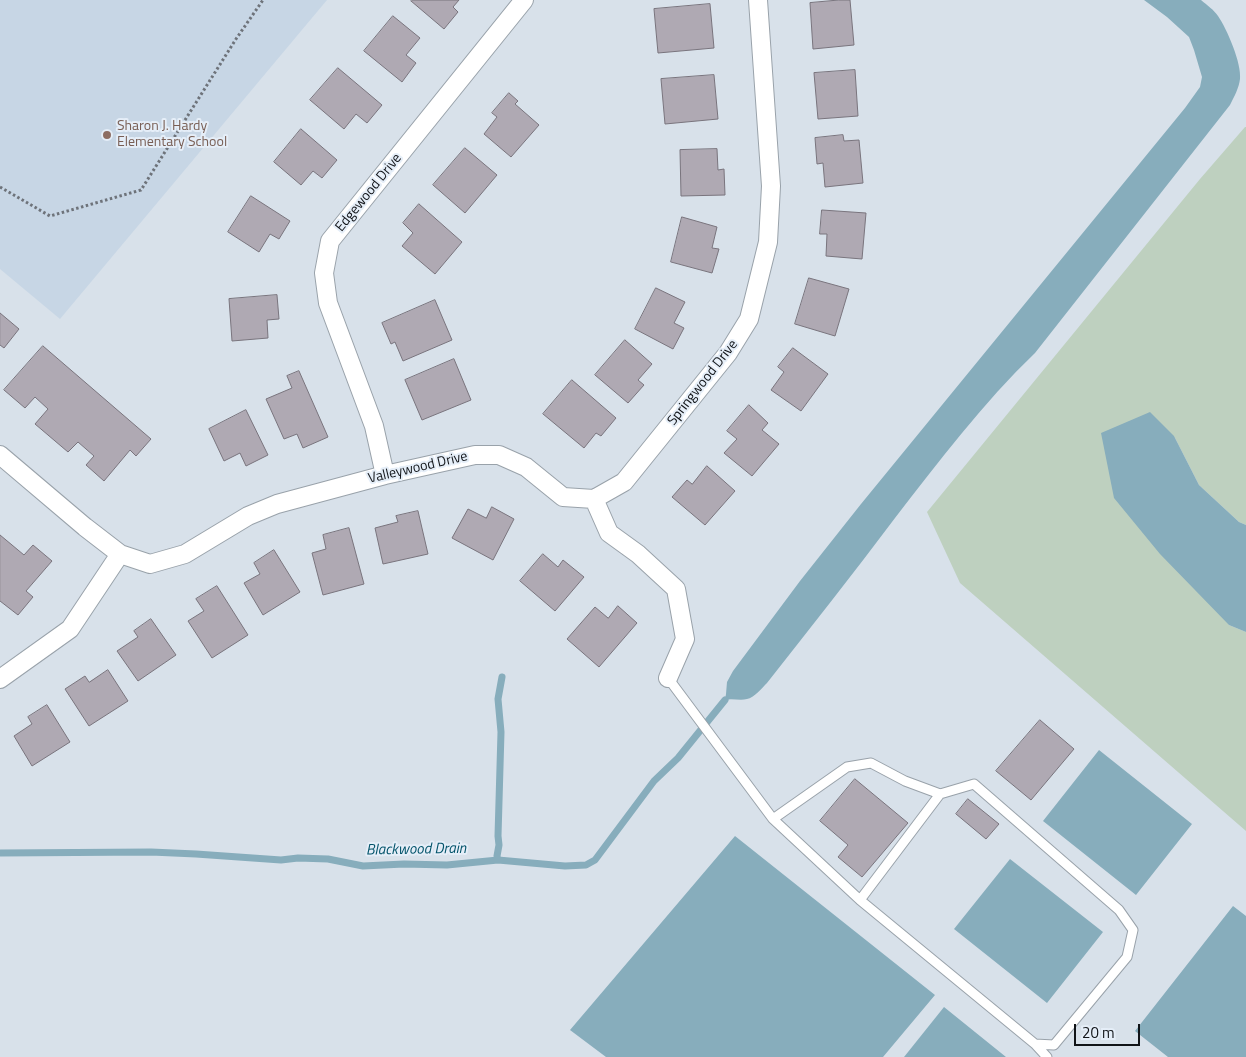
<!DOCTYPE html>
<style>
body{margin:0}
#map{position:relative;width:1246px;height:1057px;overflow:hidden;background:#d8e1ea;font-family:"Titillium Web",sans-serif}
canvas{display:block}
.scale{position:absolute;left:1074px;top:1024px;width:66px;height:22px;box-sizing:border-box;border:2px solid #101317;border-top:0;padding-left:6px;font-size:15px;line-height:18px;white-space:nowrap;color:#101317;-webkit-text-stroke:4px #e5eef8;paint-order:stroke}
</style>
<div id="map">
<canvas width="1246" height="1057"></canvas>
<div class="scale">20 m</div>
</div>
<script>
const g = document.querySelector('canvas').getContext('2d');
g.lineJoin = 'round';
function fill(path, color) { g.fillStyle = color; g.fill(path, 'evenodd'); }
function stroke(path, color, width, dash) { g.strokeStyle = color; g.lineWidth = width; g.lineCap = dash ? 'butt' : 'round'; g.setLineDash(dash || []); g.stroke(path); }
function write(font, color, halo, rows, align = 'center') {
  g.font = font + ' "Titillium Web",sans-serif'; g.lineWidth = 4; g.setLineDash([]); g.textBaseline = 'middle'; g.strokeStyle = halo; g.fillStyle = color; for (const [text, x, y, turn = 0] of rows) {
    g.save(); g.translate(x, y); g.rotate((+turn || 0) * Math.PI / 180); g.textAlign = isNaN(turn) ? turn : align; if (halo) g.strokeText(text, 0, 0); g.fillText(text, 0, 0); g.restore();
  }
}
const built = new Path2D(`
 M0,0H327L60,319L0,269Z`);
const green = new Path2D(`
 M1245,127H1246V525L1239,522L1199,485L1174,436L1229,625L1246,632V831L960,583L927,512L1200,179Z`);
const water = new Path2D(`
 M1144,0H1201C1207,5 1214,10 1218,16C1227,29 1242,64 1240,79C1239,88 1234,97 1230,105L1035,353C983,403 939,461 895,518C853,574 810,628 767,683C762,688 754,698 747,699C740,701 732,698 725,700L726,694L727,682L733,671L800,581L861,504L1185,108L1200,87L1202,77L1194,50L1189,37L1167,17Z
 M1150,412L1174,436L1199,485L1239,522L1246,525V632L1229,625L1160,554L1114,498L1101,433Z
 M1099,750L1192,824L1136,895L1043,821Z
 M735,836L935,995L883,1057H606L570,1030Z
 M1010,859L1103,932L1047,1003L954,929Z
 M1233,906L1246,916V1057H1168L1135,1031Z
 M944,1007L1006,1057H904Z`);
const stream = new Path2D(`
 M0,853L151,852L196,854L281,860L298,858L328,859L363,866L404,864L447,865L498,860L565,866L586,865L595,860L654,781L678,758L725,700
 M498,860L497,856L499,845L498,836L501,732L498,699L502,677`);
const building = new Path2D(`
 M412,0H459L453,7L458,12L444,29L411,1Z
 M839,0H850L854,45L813,49L810,3Z
 M710,4L714,48L658,53L654,9Z
 M393,16L420,38L406,55L416,63L402,82L364,51Z
 M338,68L382,105L367,123L356,114L344,129L310,100Z
 M855,70L858,116L818,119L814,73Z
 M714,75L718,119L665,124L661,79Z
 M509,93L518,101L515,104L539,125L511,157L484,134L497,117L492,113Z
 M301,129L337,160L322,178L313,171L301,185L274,162Z
 M843,135L844,141L859,140L863,183L825,187L823,163L817,164L815,138Z
 M465,148L497,175L465,213L433,185Z
 M717,149L718,170L724,169L725,195L681,196L680,150Z
 M251,196L290,221L279,239L270,234L259,252L228,232Z
 M419,204L462,242L435,274L402,246L413,233L403,223Z
 M822,210L866,213L862,259L826,256L827,234H820Z
 M682,217L717,227L712,248L719,249L712,273L671,262Z
 M809,278L849,289L835,336L795,324Z
 M656,288L685,302L674,323L684,328L673,349L635,329Z
 M277,295L279,319L267,320L268,338L232,341L229,299Z
 M435,300L452,340L403,361L395,342L391,344L382,323Z
 M0,313L19,329L4,348L0,345Z
 M625,340L652,364L638,380L644,385L628,403L595,375Z
 M43,346L151,439L136,456L130,450L104,481L86,465L94,456L78,442L68,452L35,424L48,409L35,397L25,408L4,390Z
 M793,348L828,374L801,411L771,390L784,372L778,367Z
 M454,359L471,400L422,420L405,380Z
 M299,371L328,437L303,448L297,434L284,439L266,399L292,388L287,376Z
 M572,380L616,418L601,436L596,433L584,448L543,414Z
 M749,405L768,423L762,430L779,444L752,476L724,453L737,439L727,431Z
 M246,410L268,455L246,466L240,453L224,461L209,429Z
 M707,466L735,491L705,525L672,497L687,480L692,484Z
 M492,507L514,519L493,560L452,538L468,509L486,518Z
 M418,511L428,554L383,564L375,528L398,522L396,516Z
 M349,528L364,584L323,595L312,553L326,549L323,535Z
 M0,535L24,555L33,545L52,561L26,591L33,597L18,615L0,601Z
 M274,550L300,592L263,615L244,583L260,574L254,563Z
 M543,554L558,567L563,560L584,577L555,611L520,581Z
 M217,586L248,635L212,658L188,621L204,611L196,599Z
 M618,606L637,623L599,667L567,639L595,607L608,618Z
 M151,619L176,655L138,681L117,651L138,637L134,631Z
 M108,670L128,701L89,726L65,689L85,676L89,682Z
 M47,705L70,742L32,766L14,736L32,724L28,717Z
 M1040,720L1074,749L1031,800L996,771Z
 M855,779L908,823L862,877L838,857L848,845L820,821Z
 M968,799L999,824L986,839L956,814Z`);
const path = new Path2D(`
 M0,187L50,216L141,190L236,39L263,0`);
const service = new Path2D(`
 M668,678L773,819L860,900L1035,1044L1054,1045L1127,957L1133,930L1119,910L974,784L940,794L905,781L871,763L847,767L773,819
 M860,900L940,794
 M1035,1044L1047,1057`);
const minor = new Path2D(`
 M0,455L85,527L120,554L150,564L185,554L248,516L277,504L385,475L475,455H499L526,467L563,497L594,499L609,533L638,554L676,589L685,639L668,678
 M385,475L374,426L328,303L324,273L330,241L524,0
 M594,499L624,482L728,353L749,319L768,242L771,186L758,0
 M0,679L70,629L120,554`);
const markers = [
 [107,135,5,"#8d6e63"]
];
const educationNames = [
 ["Sharon J. Hardy",117,127],
 ["Elementary School",117,143]
];
const streetNames = [
 ["Edgewood Drive",369,193,-51],
 ["Springwood Drive",703,383,-52],
 ["Valleywood Drive",418,468,-13]
];
const waterNames = [
 ["Blackwood Drain",416,850,-1]
];
fill(built, '#c7d6e5');
fill(green, '#bed0bf');
fill(water, '#87adbc');
stroke(stream, '#87adbc', 7);
fill(building, '#afa9b3');
stroke(building, '#79747d', 1);
stroke(service, '#99a2aa', 11);
stroke(minor, '#99a2aa', 20);
stroke(path, '#6e737a', 3, [2.5, 2.5]);
stroke(service, '#fff', 9);
stroke(minor, '#fff', 18);
for (const [x, y, r, color] of markers) { const dot = new Path2D(); dot.arc(x, y, r, 0, 2 * Math.PI); g.fillStyle = color; g.fill(dot); stroke(dot, '#e5eef8', 2); }
write('14px', '#785e54', '#e5eef8', educationNames, 'left');
write('14px', '#101317', '#e5eef8', streetNames);
write('italic 15px', '#03536a', '#e5eef8', waterNames);
</script>
